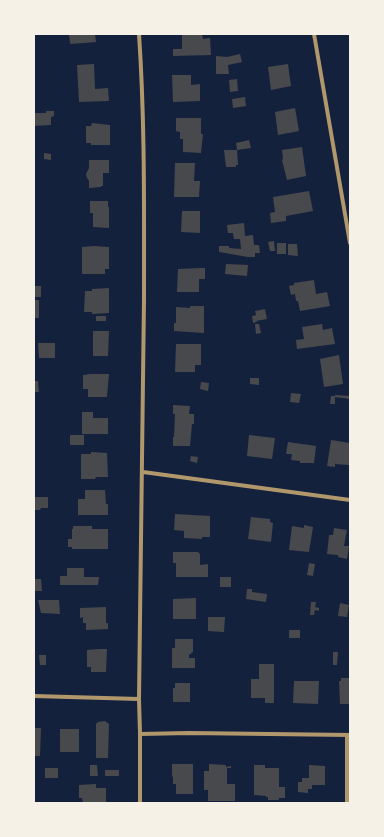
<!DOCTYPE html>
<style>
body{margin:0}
#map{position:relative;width:384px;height:837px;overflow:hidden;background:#14213d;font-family:Quicksand,sans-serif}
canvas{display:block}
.frame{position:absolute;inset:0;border:35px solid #f6f1e7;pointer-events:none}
</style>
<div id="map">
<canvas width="384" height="837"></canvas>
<div class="frame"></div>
</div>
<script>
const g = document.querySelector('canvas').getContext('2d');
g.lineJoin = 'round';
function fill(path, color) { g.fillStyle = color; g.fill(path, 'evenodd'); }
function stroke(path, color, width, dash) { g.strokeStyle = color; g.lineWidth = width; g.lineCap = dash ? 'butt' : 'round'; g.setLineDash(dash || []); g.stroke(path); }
const building = new Path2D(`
 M69,34H95L96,42L71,44L70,43Z
 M182,34H202L203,39L210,38L211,55L173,56V49H182Z
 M240,54L242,62L228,65L229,74H216V56L227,57Z
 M94,64L95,89L108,88L109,101L79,102L77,65Z
 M288,64L291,86L271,90L268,67Z
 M172,75H191V85L200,84V101L173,102Z
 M237,79L238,91L230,92L229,80Z
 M245,97L246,106L233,108L232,99Z
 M295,108L299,131L278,135L275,112Z
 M46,111H54V116L51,117V125L34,126V113H46Z
 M176,118H201V134H203L201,153L183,152V139H180V132L176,131Z
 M92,123L110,125V145H91V143H86V126H91Z
 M249,140L251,148L237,150L238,165H236V167H226L224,150H237L236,143Z
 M302,147L306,176L287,180L282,160L283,159L282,150Z
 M44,153L51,154V160L44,159Z
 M89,160H109V173H103V186H101V187L89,188V181L87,178L86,174L89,168Z
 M175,163H195L194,181H200L199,197H174Z
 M309,191L313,211L286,216V221L271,223L270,213L275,212L273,197Z
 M90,201H108V207H109V228L93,227V213H90Z
 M182,211H200V233L181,232Z
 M244,223L245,236L253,235L254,245H259L260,253H255V257H248L219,252V246H229V248L241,249L240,239H234L233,233H228L227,225Z
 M274,241L275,251H270L268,242Z
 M277,243H286V254H277Z
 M288,244H297L298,256L288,255Z
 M94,246L109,247V269H105V274H82V247Z
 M226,264L248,265L247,276L225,274Z
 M201,268H205V279H199V292H177L178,269Z
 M314,280L316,294L327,292L330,306L300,311L298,301H296L295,294L291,295L289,286L294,285V283Z
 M34,286H41V297H34Z
 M109,288V313L92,314V312H84L85,291H92V289Z
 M34,300H39V318H34Z
 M190,306H204V333L174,331V323H176V307L190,308Z
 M265,309L267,319L256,321L257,322L253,323L252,316L256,315L255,311Z
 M96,316H106V321H96Z
 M255,324H259L261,333L256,334Z
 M322,324L323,330L332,328L335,344L297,349L296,340L304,339L302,327Z
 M93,331H109L108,356H93Z
 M38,343H55V358H39Z
 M176,344H201V365H195V372H175Z
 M339,355L343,384L324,387L320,359Z
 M90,374H109L107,397H88V389H83V375Z
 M250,378H259V385L250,384Z
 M34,381H38L39,392H34Z
 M201,382L209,383L208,391L200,389Z
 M291,393L301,394L299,403L290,402Z
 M335,395L350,396V399L335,397V404H330L331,396H335Z
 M173,405L190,406L189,414H194V424H192L190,446H173V437H174L175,414H173Z
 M82,412H93V418H108V434H82Z
 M70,435H84V445H70Z
 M249,435L275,438L272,459L247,456Z
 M331,440L350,443L349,465L335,464V467L327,466Z
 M288,442L316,446L314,463H300V461L291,460L292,454H286Z
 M91,452L107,453L108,477H96L95,479H81V454H91Z
 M191,456L198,457L197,463L190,461Z
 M85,490H105L106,504H108V515H78V499H85Z
 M34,497H48V508H41L40,510H34Z
 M175,514L210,516V537H202V539L184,538V531L174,530Z
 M251,517L270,519V522L273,523L271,542L248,539Z
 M304,525L313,527L309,552L289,550L292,526L304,528Z
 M73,526H92V529H108V549H72V547H68V539H72V529H73Z
 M334,528L347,530L344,546H349L347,559L338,557V555L327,554L329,535H333Z
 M173,552H198L200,554V565L208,564V577H176V563H173Z
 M309,563L315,564L313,576L307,575Z
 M67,568H84V577H99L98,585H60V576H67Z
 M220,577H231V587H220Z
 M34,579H41L42,591H34Z
 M247,589H252V592L267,594L266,602L246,599Z
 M196,598V619H173V599Z
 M38,600H59L60,614L41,613Z
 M311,602H316L315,607L319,608V611L315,610L314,615H310Z
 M340,603L349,605L347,617L338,616Z
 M106,607V623H108V629L86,630V623H83V617L80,618V608Z
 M208,617H225L224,632L208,631Z
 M289,630H300V638H289Z
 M175,639H193V652L189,655V658H195V668H172V648H175Z
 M100,649H107L106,672H91V667H87V650Z
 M333,652H338L337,665H333Z
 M39,655H46V665H40Z
 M259,664H274V703H265V698H251V679H259Z
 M341,678H350V704H340L339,681H341Z
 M294,681H319L318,704L293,703Z
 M175,683H190V702H173V688H175Z
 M105,721L109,724L108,758H96V724L98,722Z
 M34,728H41L40,756H34Z
 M60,729H79V752H60Z
 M172,764H193V794H176V784H173V776L172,777Z
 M209,764L226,765V767L231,766V768H227V784H235V801H208V790H204V771H209Z
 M90,765H97L98,776H90Z
 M254,765H265V768H279V787H285V798H279V800H268V797H266V796L254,795Z
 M309,765L325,766V785H312V789H308V793L298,792V782H302V778H309Z
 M45,768H58V778H45Z
 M105,770H119V776H105Z
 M96,784V788H106V803H83L82,798H79V785Z`);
const minor = new Path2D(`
 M139,34C145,122 144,210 144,298C143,432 141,566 139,699L140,734V803
 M314,34L350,243
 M143,472L350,500
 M34,696L139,699
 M140,734L189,733L350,735
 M347,803V735`);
fill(building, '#48494c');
stroke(minor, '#b1986c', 4);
</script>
